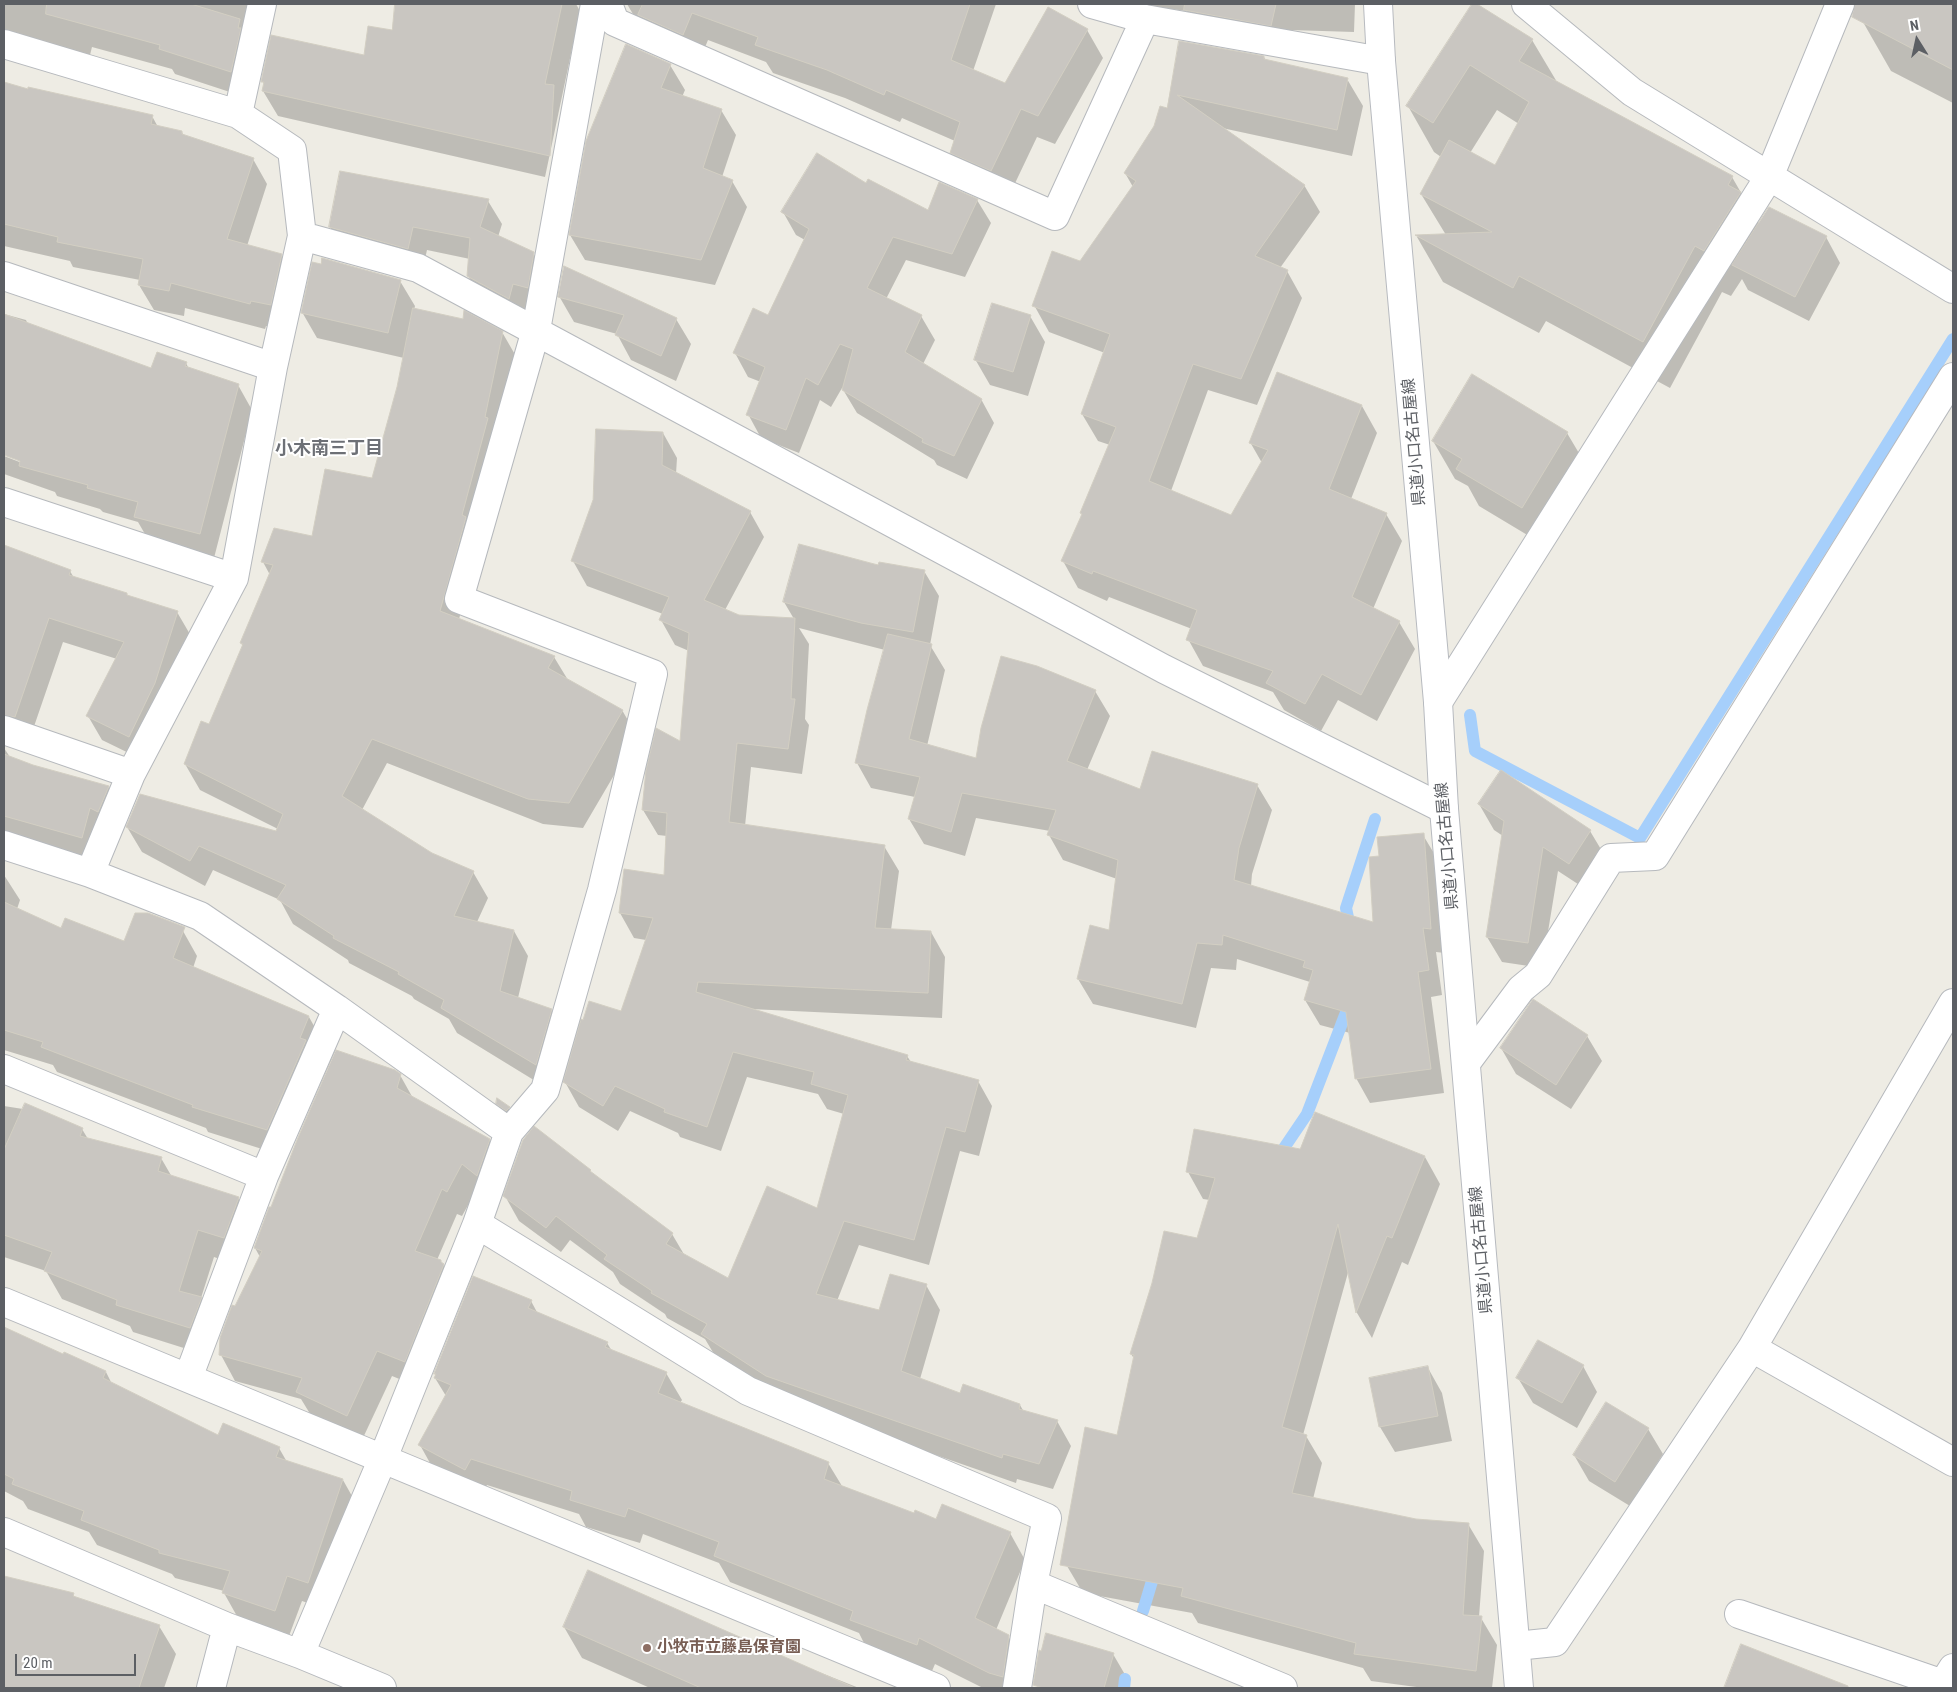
<!DOCTYPE html>
<meta charset="utf-8">
<style>
body{margin:0}
#map{position:relative;width:1957px;height:1692px;overflow:hidden;background:#eeece4;font-family:"Roboto Condensed",sans-serif}
canvas{display:block}
.frame{position:absolute;inset:0;border:5px solid #5c5f64;pointer-events:none}
.north{position:absolute;left:1892px;top:15px;width:50px;height:50px;-webkit-text-stroke:4px #fff;paint-order:stroke;rotate:350deg;font-size:14px;font-weight:700;line-height:20px;text-align:center;color:#5c5f64}
.north::after{content:'';display:block;margin:auto;width:18px;height:22px;background:#5c5f64;clip-path:polygon(50% 0,100% 100%,50% 72%,0 100%)}
.scale{position:absolute;left:15px;top:1654px;width:121px;height:22px;box-sizing:border-box;border:2px solid #5c5f64;border-top:0;padding-left:6px;font-size:15px;line-height:18px;white-space:nowrap;color:#5c5f64;-webkit-text-stroke:4px #fff;paint-order:stroke}
</style>
<div id="map">
<canvas width="1957" height="1692"></canvas>
<div class="frame"></div>
<div class="north">N</div>
<div class="scale">20 m</div>
</div>
<script>
const g = document.querySelector('canvas').getContext('2d');
g.lineJoin = 'round';
function fill(path, color) { g.fillStyle = color; g.fill(path, 'evenodd'); }
function stroke(path, color, width, dash) { g.strokeStyle = color; g.lineWidth = width; g.lineCap = dash ? 'butt' : 'round'; g.setLineDash(dash || []); g.stroke(path); }
function write(font, color, halo, rows, align = 'center') {
  g.font = font + ' "Roboto Condensed","Noto Sans JP",sans-serif'; g.lineWidth = 4; g.setLineDash([]); g.textBaseline = 'middle'; g.strokeStyle = halo; g.fillStyle = color; for (const [text, x, y, turn = 0] of rows) {
    g.save(); g.translate(x, y); g.rotate((+turn || 0) * Math.PI / 180); g.textAlign = isNaN(turn) ? turn : align; if (halo) g.strokeText(text, 0, 0); g.fillText(text, 0, 0); g.restore();
  }
}
const shadow = new Path2D(`
 M4,4H254L245,97L175,74L172,69L92,47L90,55L4,32Z
 M397,4H576L580,11L545,177L278,116L263,91L265,85L262,81L365,57L393,31Z
 M627,4H996L973,71L1005,85L1087,30L1103,58L1055,144L1037,137L1008,198L967,180L951,152L955,141L902,118L900,122L845,98L773,73L766,62L708,40L699,62L640,26Z
 M1144,4H1355L1354,32L1290,30L1286,51L1200,35L1186,11L1149,6Z
 M1474,4L1532,40L1557,82L1732,177L1759,224L1826,237L1840,263L1809,321L1748,290L1742,279L1731,296L1722,292L1670,388L1546,321L1539,333L1443,282L1417,237L1446,235L1421,194L1441,157L1434,152L1408,106ZM1497,110L1519,124L1496,166L1470,153Z
 M1872,4H1953V103L1891,71L1863,22Z
 M1180,42L1264,57L1266,61L1347,79L1363,106L1352,156L1222,128L1304,185L1320,212L1280,268L1287,271L1302,298L1257,405L1208,390L1171,491L1232,516L1262,463L1250,442L1278,374L1362,406L1377,433L1351,499L1386,514L1402,541L1373,609L1399,622L1415,649L1377,721L1338,700L1321,731L1284,710L1273,692L1203,666L1188,639L1192,629L1109,597L1107,601L1078,588L1063,561L1110,445L1098,441L1082,414L1105,353L1049,332L1034,305L1081,262L1133,187L1125,173L1168,109Z
 M670,65L685,90L682,97L721,110L736,135L722,177L732,181L747,207L715,285L585,260L570,235Z
 M4,83L28,91L152,116L158,127L182,132L184,137L253,159L267,184L247,246L281,255L296,280L285,330L266,326L265,329L185,308L184,316L154,310L139,285L140,280L73,267L70,261L4,246Z
 M866,184L929,212L977,200L991,223L965,277L906,260L886,299L921,316L935,340L923,364L981,399L994,423L967,479L937,465L934,460L857,413L842,388L831,407L820,400L799,453L761,438L748,414L761,382L748,377L735,353L768,316L805,240L796,235L783,212Z
 M488,201L502,224L498,237L533,253L547,277L541,312L526,307L523,322L482,300L468,276L470,259L427,250L422,272L344,251L330,227Z
 M400,281L415,306L414,310L502,332L517,358L480,543L459,619L554,657L568,680L622,710L637,736L583,828L543,824L387,763L362,810L432,854L473,872L488,898L477,922L514,931L528,956L518,998L551,1010L566,1035L550,1090L457,1033L449,1019L414,999L412,996L349,963L348,960L293,924L280,900L213,870L205,886L142,852L127,827L277,833L278,829L200,790L185,764L210,725L243,647L241,643L270,575L263,562L313,537L373,480L398,387L404,358L317,338L302,312Z
 M559,296L676,319L691,344L676,381L631,360L617,334L574,322Z
 M4,314L26,320L28,325L152,369L186,363L189,369L238,385L252,410L214,558L149,541L138,522L103,512L100,509L57,496L55,492L4,474V456L48,473L49,470L4,454Z
 M1030,316L1045,342L1028,396L990,385L975,359Z
 M663,433L677,458L676,474L750,512L764,537L725,610L739,616L794,619L784,602L879,567L924,571L939,596L930,645L945,670L927,746L977,760L1095,691L1110,716L1087,770L1141,791L1257,785L1272,810L1252,874L1251,886L1375,924L1380,858L1423,835L1438,860L1445,953L1436,952L1442,995L1431,997L1444,1093L1370,1103L1356,1078L1350,1033L1320,1025L1305,1000L1310,982L1237,959L1236,970L1211,968L1196,1028L1093,1004L1078,979L1110,931L1117,879L1063,860L1049,835L1050,831L976,818L965,856L924,844L909,819L915,797L871,788L857,763L885,650L799,628L809,644L805,719L809,725L802,774L751,767L745,826L884,846L899,871L891,930L931,932L945,957L942,1018L750,1009L907,1056L911,1062L978,1081L992,1106L979,1156L960,1151L929,1265L859,1245L837,1301L880,1312L926,1285L940,1310L920,1379L961,1395L1020,1405L1024,1412L1057,1421L1071,1446L1053,1489L1017,1479L1016,1483L781,1401L717,1359L705,1339L667,1318L665,1314L620,1284L613,1272L570,1240L561,1252L519,1221L505,1196L635,1206L672,1234L685,1256L728,1280L818,1209L844,1114L827,1109L818,1094L747,1077L721,1151L680,1137L678,1133L630,1111L618,1131L579,1107L565,1082L621,1012L646,940L634,938L620,913L665,876L667,836L658,835L643,810L648,770L681,744L689,651L675,645L661,620L663,614L587,586L573,561Z
 M1567,433L1589,470L1544,545L1479,506L1468,486L1455,479L1433,441Z
 M8,547L70,571L74,578L177,612L191,636L143,760L102,740L88,716L117,659L63,642L29,741L7,743L4,748L10,757L33,766L108,787L122,811L96,861L69,854L4,830V557Z
 M1479,804L1590,831L1605,856L1584,888L1558,871L1542,968L1502,962L1487,937L1503,836L1494,830Z
 M4,875L20,900L17,909L62,930L125,942L183,931L197,956L193,968L309,1017L323,1042L281,1155L208,1132L206,1128L57,1072L53,1065L4,1050Z
 M1587,1036L1602,1061L1571,1109L1516,1074L1501,1048Z
 M400,1075L414,1100L489,1140L504,1165L477,1189L462,1216L457,1214L437,1260L443,1265L458,1290L419,1387L392,1376L362,1440L312,1417L301,1399L235,1381L221,1355L236,1307L260,1257L255,1248Z
 M498,1104L509,1108L516,1121L505,1116Z
 M4,1106L23,1109L82,1129L88,1139L161,1158L172,1177L238,1198L254,1226L240,1266L214,1257L201,1298L217,1326L206,1355L133,1332L130,1326L62,1299L46,1271L4,1257Z
 M1316,1114L1425,1157L1440,1184L1408,1265L1402,1262L1372,1338L1357,1313L1349,1269L1303,1435L1306,1436L1322,1463L1313,1499L1416,1520L1468,1524L1484,1551L1479,1617L1481,1618L1497,1645L1492,1688H1424L1371,1681L1363,1668L1198,1623L1192,1613L1083,1593L1067,1566L1118,1437L1135,1360L1131,1354L1198,1240L1210,1200L1203,1199L1188,1172L1301,1150Z
 M531,1301L538,1314L607,1343L612,1351L666,1373L682,1400L680,1403L828,1463L842,1486L915,1514L937,1521L1010,1533L1025,1560L996,1630L1008,1636L1024,1663L1019,1688H983L935,1664L932,1671L866,1647L859,1633L730,1582L719,1563L643,1534L640,1543L586,1527L579,1514L487,1485L481,1496L435,1472L420,1445L446,1396L435,1378V1374Z
 M4,1328L63,1356L64,1354L106,1372L112,1384L219,1436L279,1448L287,1462L343,1480L357,1505L322,1608L302,1601L289,1636L238,1618L224,1593V1591L175,1578L172,1574L97,1545L89,1532L28,1509L23,1501L4,1491Z
 M1583,1366L1597,1392L1577,1428L1533,1403L1518,1378Z
 M1428,1368L1442,1393L1452,1441L1395,1452L1380,1427L1370,1379Z
 M1648,1429L1663,1454L1630,1506L1589,1481L1574,1455Z
 M4,1577L73,1594L75,1599L159,1626L176,1654L164,1688H4Z
 M704,1626L859,1688H650L582,1658L564,1627Z
 M1056,1637L1113,1654L1127,1678L1124,1688H1048Z
 M1742,1646L1850,1688H1725Z`);
const stream = new Path2D(`
 M1470,715L1475,751L1640,838L1953,339
 M1351,932L1346,908L1375,819
 M1279,1160L1282,1151L1307,1114L1352,997
 M1143,1611L1156,1568
 M1124,1688L1125,1679`);
const building = new Path2D(`
 M47,4H191L240,19L238,28H241L231,72L159,49L160,45L46,14Z
 M395,4H562L545,84L554,85L550,156L262,91L264,82H261L271,35L364,55L368,26L392,30Z
 M643,4H970L951,60L1005,83L1048,7L1088,29L1038,116L1021,109L991,171L950,153L960,122L886,90L884,95L827,70L755,45L758,37L692,13L683,35L638,15Z
 M1185,4H1276L1271,26L1184,10Z
 M1472,4H1477L1533,39L1519,61L1733,176L1728,185L1741,192L1704,251L1695,246L1643,342L1519,276L1513,288L1415,235L1492,232L1420,194L1449,140L1495,165L1529,102L1470,65L1433,123L1406,106Z
 M1855,4H1953V70L1852,17Z
 M1179,41L1264,56V59L1348,78L1337,130L1177,95L1305,185L1255,256L1288,270L1241,379L1193,364L1149,481L1231,515L1268,450L1249,443L1277,372L1362,405L1329,489L1387,513L1352,597L1400,621L1361,695L1322,674L1305,704L1266,683L1273,671L1186,640L1197,610L1093,571L1092,574L1061,561L1082,514L1080,513L1116,427L1081,414L1110,334L1032,306L1052,251L1080,261L1136,181L1124,173L1154,126L1160,106L1167,108Z
 M626,44L671,64L661,88L722,109L703,168L733,180L701,260L569,235L586,141Z
 M4,82L28,89V87L153,115L151,124L182,131V134L254,158L227,239L282,254L271,305L251,301L250,304L171,283L169,291L138,285L143,259L57,242L58,237L4,224Z
 M817,153L866,183L868,179L928,210L939,182L978,199L952,254L893,237L867,288L922,315L905,352L982,399L954,456L922,442L923,439L842,390L853,349L840,344L818,385L806,378L786,430L746,415L765,367L733,353L753,308L768,315L809,229L781,212Z
 M340,171L489,199L480,227L534,252L528,288L513,284L509,299L467,276L470,238L413,227L408,249L329,227Z
 M1769,207L1827,236L1795,297L1732,265Z
 M322,258L401,280L388,333L301,313L312,262L321,264Z
 M564,266L677,318L661,356L615,335L624,315L558,297Z
 M992,303L1031,315L1013,372L974,360Z
 M413,308L463,319L464,310L503,331L485,417L488,418L462,515L466,517L440,611L555,656L548,668L623,710L569,803L528,799L372,739L342,796L432,853L474,871L454,916L514,930L500,991L552,1009L536,1065L441,1008L444,1000L398,974L399,972L333,938L334,936L277,899L286,885L199,846L190,861L126,827L140,794L276,831L283,814L184,764L201,721L209,724L243,644L240,643L273,565L261,562L274,528L312,536L325,469L372,478L397,387Z
 M4,314L151,368L157,352L187,362L185,366L239,384L200,534L134,517L138,502L87,488L88,485L19,466L20,461L4,455Z
 M1472,374L1568,432L1522,508L1456,469L1462,459L1432,441Z
 M596,429L663,432L662,465L751,511L704,600L739,615L795,618L791,699H795L788,749L737,743L729,822L885,845L875,928L931,931L928,993L698,982L696,992L908,1055L906,1060L979,1080L965,1132L946,1127L914,1240L844,1221L816,1294L879,1310L890,1274L927,1284L901,1371L960,1393L963,1384L1020,1404L1019,1409L1058,1420L1039,1464L1003,1454L1002,1458L766,1376L701,1334L707,1324L651,1293L652,1291L604,1259L607,1255L556,1216L546,1228L503,1196L523,1140L534,1126L591,1170L590,1171L673,1233L666,1244L728,1278L767,1186L817,1208L848,1095L811,1084L814,1072L733,1052L707,1127L664,1112L665,1109L615,1086L603,1106L563,1082L581,1019L583,1020L589,1001L621,1011L653,918L619,913L624,869L664,875L667,813L642,810L646,770L656,728L680,741L689,633L659,620L669,597L571,561L593,500Z
 M799,544L878,565L879,562L925,570L913,632L861,623L783,602Z
 M4,545L71,570L69,575L127,593V595L178,611L155,683L129,737L86,716L124,642L49,618L15,717L4,715Z
 M888,634L932,644L909,739L976,758L981,728L1001,656L1037,666L1096,690L1067,761L1140,789L1152,751L1258,784L1239,848L1234,880L1373,922L1369,857L1379,856L1377,837L1424,833L1431,929L1423,928L1429,970L1418,972L1431,1069L1355,1079L1346,1012L1304,1000L1313,970L1303,967L1305,961L1223,935L1222,945L1197,943L1182,1004L1077,979L1090,925L1109,930L1118,860L1047,835L1056,810L962,793L951,832L908,819L920,777L855,763L867,710Z
 M4,754L33,765L109,786L98,812L90,808L82,838L4,816Z
 M1501,770L1591,830L1569,864L1543,847L1528,943L1486,937L1504,821L1478,804Z
 M4,902L61,928L65,918L124,941L135,913H148L185,927L173,958L309,1016L300,1038L306,1040L267,1130L192,1107L193,1105L41,1047L43,1042L4,1030Z
 M1533,999L1588,1035L1556,1085L1500,1048Z
 M336,1050L395,1070L401,1074L397,1088L490,1139L477,1176L462,1164L447,1192L442,1189L415,1251L441,1260V1262L444,1264L405,1362L377,1351L347,1416L296,1392L302,1378L219,1355L220,1338L232,1305L235,1306L262,1251L254,1248L269,1207H271L297,1140Z
 M497,1098L510,1107L506,1111L496,1104Z
 M25,1103L83,1128L80,1136L162,1157L158,1171L239,1197L224,1238L198,1230L179,1291L202,1297L190,1328L116,1305L117,1300L44,1271L52,1252L4,1235V1150Z
 M1315,1112L1425,1156L1392,1238L1387,1236L1356,1313L1338,1224L1282,1427L1307,1435L1292,1493L1416,1519L1469,1523L1463,1615L1482,1616L1476,1671L1354,1654L1356,1643L1181,1596L1183,1588L1060,1565L1085,1427L1117,1435L1134,1355L1130,1354L1152,1283L1164,1231L1197,1238L1215,1178L1186,1172L1194,1129L1300,1149Z
 M473,1276L532,1300L528,1308L608,1342L605,1347L667,1372L658,1393L829,1462L824,1479L914,1513L915,1510L936,1519L942,1504L1011,1532L975,1618L1009,1635L1003,1677L989,1673L919,1638L917,1645L850,1620L853,1611L714,1556L719,1542L628,1508L625,1517L570,1500L572,1491L471,1459L465,1470L418,1445L451,1385L434,1378L436,1374H434Z
 M4,1327L63,1354L64,1352L106,1371L103,1378L218,1435L223,1423L280,1447L276,1457L343,1479L308,1583L287,1576L275,1611L222,1593L230,1571L159,1553V1550L81,1520L84,1511L12,1484L14,1479L4,1474Z
 M1538,1340L1584,1365L1562,1403L1516,1378Z
 M1428,1366L1438,1416L1379,1427L1369,1378Z
 M1606,1402L1649,1428L1615,1482L1573,1455Z
 M588,1570L855,1688H701L563,1627Z
 M4,1576L74,1593L73,1596L160,1625L139,1688H4Z
 M1046,1633L1114,1653L1104,1688H1043L1033,1685L1039,1650L1041,1651Z
 M1741,1644L1848,1686V1688H1724Z`);
const minor = new Path2D(`
 M595,4L536,330L459,599L653,674L602,890L545,1090L509,1132L477,1224L748,1391L1047,1518L1033,1584L1017,1688
 M608,4L615,22L1055,216L1145,19L1381,61
 M1092,4L1145,19
 M1526,4L1632,92L1953,289
 M4,44L238,114L292,150L302,236L273,367L234,578L131,774L90,873L200,916L337,1009L509,1132
 M238,114L262,4
 M302,236L418,268L1164,669L1444,809
 M4,276L273,367
 M4,502L234,578
 M1438,702L1769,177L1840,4
 M4,730L131,774
 M4,845L90,873
 M1466,1063L1521,989L1538,975L1611,858L1655,856L1953,377
 M4,1069L264,1176
 M4,1302L936,1688
 M1752,1348L1953,1462
 M188,1378L264,1176L337,1009
 M4,1532L227,1627L300,1654L382,1688
 M1033,1584L1283,1688
 M1739,1614L1943,1684L1953,1668
 M1516,1646L1555,1642L1752,1348L1953,1003
 M300,1654L383,1458L477,1224
 M211,1688L227,1627`);
const secondary = new Path2D(`
 M1378,4L1381,61L1438,702L1444,809L1519,1688`);
const markers = [
 [647,1648,5,"#8d6e63"]
];
const streetNames = [
 ["県道小口名古屋線",1415,442,-95],
 ["県道小口名古屋線",1448,846,-95],
 ["県道小口名古屋線",1482,1250,-95]
];
const educationNames = [
 ["小牧市立藤島保育園",657,1648]
];
const neighbourhoodNames = [
 ["小木南三丁目",329,449]
];
fill(shadow, '#0003');
stroke(stream, '#a6cffb', 12);
fill(building, '#c9c6c1');
stroke(building, '#d2cec2', 1);
stroke(minor, '#b6b9bd', 30);
stroke(secondary, '#b7babf', 30);
stroke(minor, '#fff', 28);
stroke(secondary, '#fff', 28);
for (const [x, y, r, color] of markers) { const dot = new Path2D(); dot.arc(x, y, r, 0, 2 * Math.PI); g.fillStyle = color; g.fill(dot); stroke(dot, '#fff', 2); }
write('16px', '#5c5f64', '#fff', streetNames);
write('bold 16px', '#785e54', '#fff', educationNames, 'left');
write('bold 18px', '#6d7076', '#fff', neighbourhoodNames);
</script>
